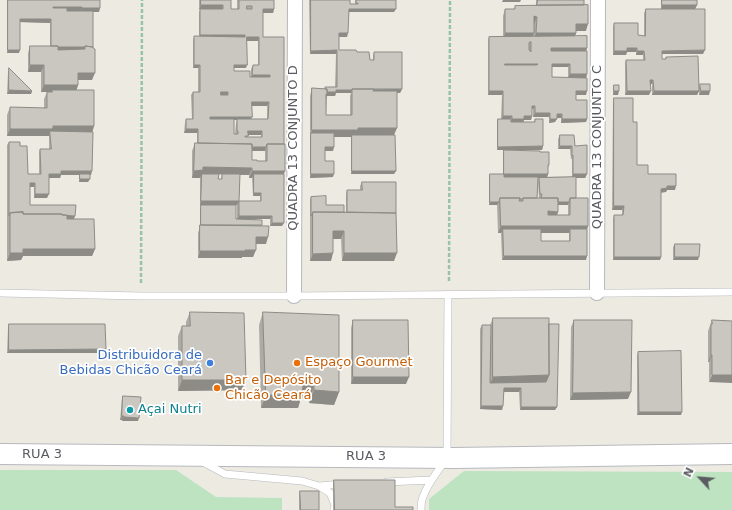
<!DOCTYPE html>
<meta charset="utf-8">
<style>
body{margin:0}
#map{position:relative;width:732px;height:510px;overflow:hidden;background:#eceae1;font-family:"DejaVu Sans",sans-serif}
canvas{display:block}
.north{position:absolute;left:680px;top:458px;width:40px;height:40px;-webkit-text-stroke:3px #fff;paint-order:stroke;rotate:296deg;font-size:11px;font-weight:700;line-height:16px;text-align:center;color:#5a5c61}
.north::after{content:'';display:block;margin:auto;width:14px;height:18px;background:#5a5c61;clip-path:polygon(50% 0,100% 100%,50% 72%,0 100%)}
</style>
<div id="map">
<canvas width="732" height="510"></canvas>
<div class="north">N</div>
</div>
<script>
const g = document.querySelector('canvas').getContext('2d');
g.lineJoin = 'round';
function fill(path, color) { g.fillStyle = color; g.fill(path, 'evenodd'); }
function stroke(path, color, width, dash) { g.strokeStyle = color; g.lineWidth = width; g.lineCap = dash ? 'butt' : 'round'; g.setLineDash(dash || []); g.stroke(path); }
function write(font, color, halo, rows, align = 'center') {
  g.font = font + ' "DejaVu Sans",sans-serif'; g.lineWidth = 3.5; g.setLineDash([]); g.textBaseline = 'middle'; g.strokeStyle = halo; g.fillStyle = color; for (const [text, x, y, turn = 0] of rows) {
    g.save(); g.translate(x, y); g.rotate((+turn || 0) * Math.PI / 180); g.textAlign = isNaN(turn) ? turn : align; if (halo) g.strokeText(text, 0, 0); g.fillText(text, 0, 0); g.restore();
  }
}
const green = new Path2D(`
 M0,470H176L216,497L282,498V510H0Z
 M464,471L732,472V510H429V499Z`);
const path = new Path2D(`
 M449,281L450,0
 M141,283L142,0`);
const service = new Path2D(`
 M0,293L141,296H294L732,292
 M201,461L225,474L302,481L319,486L330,493L335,505L334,510
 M387,482L431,480
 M319,486L343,484
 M421,510C421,506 421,501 423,497C428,482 439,471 447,457L448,294`);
const minor = new Path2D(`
 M597,293L598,0
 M294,296L295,0`);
const secondary = new Path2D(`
 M0,454L454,458L732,454`);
const wall = new Path2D(`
 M7,0H100L99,12H93L92,80H78V85L76,90L94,126L92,132L91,175H90L88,182H79V177L80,175H61L60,178H49L47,198H34V187H30V205L74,219L95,249L92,256H23L21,260L7,261V145L9,142L20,146L28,174H39V152L40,149H49V136H7V115L10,107L44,108V99L47,92H41V72H28V53L30,46H50V23L20,22L19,53H7Z
 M199,0H231V9H237V0H274V9L273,13H263V37L284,144L285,171L284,174L282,226H270V219H256L262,226L266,244H256L253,257H242V258H198V233L200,227V209L201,205L237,219V205H200V178H192V151L195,143H197V133H184L185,123L186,119H192L191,95L193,92H198V68H193V40L194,36H199V13L200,9H222H199ZM247,41H258V65H253L251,69V77L234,71V68H246ZM252,106H267V119H251L252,117ZM234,120H237L236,123L235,134H234ZM248,135H261V137H248ZM252,151H265V161H257L252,160ZM218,174H222L221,179H218ZM240,175H249V178H252L253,196H260V201H239Z
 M309,0H350V4H355V0H396L394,12H349L347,37H339V50L357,52L370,60H373V56L374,52L402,89L400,93H397L394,135L396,171L394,174H351V139L352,137H334L333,151H325V161L333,177L310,178V96L312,88L325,89V87H335L336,54H310ZM336,93H351L350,96V115H326L327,96H335Z
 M536,0H584L586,31H576L575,36L586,51L587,74L586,78V95H576V100L587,119L586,122L561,123V118H557L555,122L549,123V117H533V109H532V116L531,120H524L523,122H534L535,119L543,146L542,150H497V123L498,119H501L502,95H488V40L489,37H503V16L505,9H514L515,6L536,5ZM552,67H568V78L552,77Z
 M661,0H697V5L695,9H661Z
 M646,9L703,54H662V59H665L666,57L699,91L697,95H652V84H650L649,95H625V63L626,60H643V55H636V52H627L626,55H613V27L614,23L638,35L644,36V13Z
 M9,68L32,91L31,94H7L8,72Z
 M700,84L709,95H699V88Z
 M614,85L618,95H613V89Z
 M614,98L633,122L637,165L648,174L675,190H667L666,192H661V257L660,260H613V219L614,215H622V210H612L613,101Z
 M560,135L575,146L587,174L585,178H576V198L588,226L587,229L586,260H502L501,233H498L497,205H489V178L490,174H503V154L504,150L540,152L549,165L548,168V174L547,177H572V159H571L570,149H558V139ZM538,178H539L538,181L539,198H540H537ZM558,205H568V215H557L558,212ZM541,233H569V241H541Z
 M362,182L394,261H342L341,239H333L331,261H310V200L311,197L326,205L346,212V194L347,190H360V186Z
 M675,244L698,260H673V247Z
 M190,312L246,380L242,390L178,391V336L182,326H186V322Z
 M263,312L339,392L334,405L309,403L310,399L301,398L298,408H261L259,325Z
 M493,318L549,324L557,407L555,410H520L519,392H504L502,410L480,409V329L482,325H490Z
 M353,320L406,384H351V328Z
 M574,320L628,399L570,400L571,327Z
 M712,320L732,321L709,382V362H708V331Z
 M9,324L106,349L104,353H7L8,328Z
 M638,352L681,415H637V356Z
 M123,396L138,421H122V420H120L122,399Z
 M334,480L395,507L413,510H333V484Z
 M300,491L319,510H299V495Z`);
const shadedWall = new Path2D(`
 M503,0H521L520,2H502Z
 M201,5H223L222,9H199Z
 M662,5H697L695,9H661Z
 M53,7H82L81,11H52Z
 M82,8H100L99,12H81Z
 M263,9H274L273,13H262Z
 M349,9H396L394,12H347Z
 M534,16L537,17L534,24Z
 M20,19H51L50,23L19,22Z
 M576,24H588L586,31H574Z
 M339,33H348L347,37H338Z
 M505,33H534L531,40H503Z
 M536,33H576L574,40H534Z
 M200,35H245L243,39L199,38Z
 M247,37H259L258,41H246Z
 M51,47H85L83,51H50Z
 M551,48H587L586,52H549Z
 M627,48H637L636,52H627L626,55H613L614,51Z
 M8,50H20L19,53H7Z
 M337,50L336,54H310L311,51Z
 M705,50L703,54H661L662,51Z
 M637,51H644L643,55H636Z
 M505,64H538L536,67H503Z
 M552,64H570L568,67H550Z
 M30,65H44L41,72H28Z
 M194,65H200L198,68H193Z
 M234,65H247L246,68H232Z
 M78,73H95L92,80H76Z
 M570,74H587L586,78H568Z
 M252,75H270L269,79H251Z
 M650,80H653L652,84H649Z
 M44,85H78L76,92L52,90V92H41Z
 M402,89L400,93H352V90Z
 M9,90L32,91L31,94H7Z
 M336,90H352L351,93H336L335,96H327L325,101V92Z
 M489,91H503L502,95H488Z
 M576,91H587L586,95H575Z
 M614,91H619L618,95H613Z
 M627,91H651L649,95H625Z
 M654,91H699L697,95H652Z
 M701,91H710L709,95H699Z
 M221,92H228L227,96H220Z
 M252,102H269L267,106H250Z
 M532,106H535L533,109H531Z
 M535,113H550L549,117H533Z
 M557,114H562L561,118H555Z
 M503,116H512L510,120H501Z
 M524,116H532L531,120H524L523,123H510L512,119Z
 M210,117H252L250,120H209Z
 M550,119H557L555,122L549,123Z
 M562,119H587L586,122L561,123Z
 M53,126H94L92,133L50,132L49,136H7L10,129Z
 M358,128H397L394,135H352V137H311V133L312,130Z
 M186,129H198L197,133H184Z
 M248,131H262L261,135H247Z
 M543,146L542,150H497L498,147Z
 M560,146H572L570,149H558Z
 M198,147H266L265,151H197Z
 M325,147H334L333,151H324Z
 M203,167L252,168L249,175L202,174L200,178H192L194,171Z
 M61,171H92L91,175H61L60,178H47L49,174Z
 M252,171H285L282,178L254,174L252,178H249Z
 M352,171H396L394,174H351Z
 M311,174H334L333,177L310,178Z
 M504,174H548L547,178H503Z
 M573,174H587L585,178H572Z
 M80,179H90L88,182H79Z
 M30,183H35L34,187H28Z
 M667,186H676L675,190H667L666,192L660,193L661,189Z
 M254,193H261L260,196H253Z
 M35,194H49L47,198H34Z
 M201,201H239L237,205H200Z
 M490,202H499L497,205H489Z
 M541,202H569L568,205H540Z
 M614,206H624L622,210H612Z
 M548,211L558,212L556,219H545Z
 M10,216H75L74,219Z
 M239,216H272L270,219H237Z
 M272,223H284L282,226H270Z
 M501,226H588L586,233L570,229L569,233H503V229L501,233H498Z
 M333,231H344L341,239H331Z
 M256,237H268L266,244H254Z
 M23,249H95L92,256H23L21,260L7,261L10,253Z
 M256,250L253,257H242V258H198L200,251Z
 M333,253L331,261H310L313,254Z
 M344,253H397L394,261H342Z
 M504,256H587L586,260H502Z
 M614,257H661L660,260H613Z
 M675,257H699L698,260H673Z
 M106,349L104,353H7L9,350Z
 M711,355H712L709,362H708Z
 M549,375L545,386L489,387L493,377Z
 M712,375H732V383L709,382Z
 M353,377H409L406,384H351Z
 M182,380H246L242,390L178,391Z
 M303,385L314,386L310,399L301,398L298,408H261L266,395Z
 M504,388H521L519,392H503Z
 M314,390L339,392L334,405L309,403Z
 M631,392L628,399L570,400L573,393Z
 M481,406H503L502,410L480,409Z
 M521,407H557L555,410H520Z
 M639,412H682L681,415H637Z
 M122,416H124L122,420H120Z
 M124,417L139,418L138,421H122Z`);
const building = new Path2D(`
 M8,0H100V8H82V7H53V8H67V11H93V47L85,46V47H58V46H51V19H20V50H8Z
 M201,0H231V9H239V0H274V9H263V37H284V144H267L266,147H252V144L198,143V129H186V119H193V92H200V65H194V36L245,37V35H200V9H223V5H201ZM247,6H252V9H247ZM247,37H259V65H253L252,75H270V77H250V71H234V65H247ZM221,92H228V95H221ZM252,102H269L268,119H237V131H238V134H234V119H210V117H252ZM248,131H262V137H245V136H248Z
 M311,0H350V4H358V3H356V0H396V9H349L348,33H339V50H356L357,52H369L370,60H374V52H402V89H352V90H336V92H327V89H325V87H337V50L311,51Z
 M538,0H584V5H537Z
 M662,0H697V5H662Z
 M588,5V24H576V33H536L537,17L534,16V33H505V9H515V6Z
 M646,9H705V50L662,51V59H666V57L698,56L699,91H654L653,80H650L651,91H627L626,60H645L644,51H637V48H627V51H614V23H638V35L645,36Z
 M587,36V48H551V51H587V74H570V64H552V77L587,78V91H576V100H587V119H562V114H557V119H550V113H535V106H532V116H524V119H512V116H503V91H489V37ZM531,42V52L529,50V43ZM505,64H538L537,65H505Z
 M30,46H58V50L85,49V46L93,47L94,49H95V73H78V85H44V65H30Z
 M9,68L32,91L9,90Z
 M700,84H710V91H701Z
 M614,85H619V91H614Z
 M312,88L327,89V94H326V115H352V89H374L373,91H397V128H358V130H312Z
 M52,90H94V126H53V128L52,129H10V107L47,108V92H52Z
 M614,98H633V122H637V165H648V174H676V186H667V188L661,189V257H614V215H623L624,206H614Z
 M498,119H511V122H535V119H543V146L498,147Z
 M50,131L93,132L92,171H61V174H49V194H35V183H30V205H76L75,216L62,215V214H23V212L10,213L9,216V142H20V146H27L28,174H41L40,149H51Z
 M311,133H334V147H325V161H334V174H311Z
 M352,135H395L396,171H352Z
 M560,135H574L575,146L587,145V174H573V155L572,156V146H560Z
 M195,143L252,144V160H257V161H267V144H285V171H252V168L203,167V170L194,171Z
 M504,150L540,151V152H549V165H548V174H504Z
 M80,174H90V179H80Z
 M202,174H219L218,179H222V174H240L239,201H201Z
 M254,174H284V223H272V216H239V201H261V193H254Z
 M490,174H504V177H538L537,198H523V199H520V198H500L499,202H490Z
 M576,177V198H570L569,202H558V198H541L542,194H540L539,178Z
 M362,182H396V213L347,212V190H362Z
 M326,196V205H344V212H313L311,216V197Z
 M500,198H520L519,201H523V198H558V212L548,211V215H570V198H588V226H501Z
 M201,205H236V219L262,220V225H201Z
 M23,212V214H62V215H67V219H94L95,249H23V253H10V213Z
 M313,212L396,213L397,253H344V231H333V253L313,254Z
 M200,225L269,226L268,237H256V250H245V251H200Z
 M503,229H541V241H570V229H587V256H504Z
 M675,244H700L699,257H675Z
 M190,312L244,313L246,380H182V326H190Z
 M263,312L339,315V392L314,390V386L303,385L302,395H266Z
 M493,318H549V375L493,377Z
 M353,320H408L409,377H353Z
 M574,320H632L631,392L573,393Z
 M712,320L732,321V375H712V355H711V324H712Z
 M9,324H105L106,349L9,350Z
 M549,324H559L557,407H521V388H504L503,406H481L482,325H491L490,383L546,382L549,375Z
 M681,351L682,412H639L638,352Z
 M123,396L141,397L139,418L124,417V416H122Z
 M334,480H395V507H413V510H335Z
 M300,491H319V510H301Z`);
const markers = [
 [210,363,4,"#3f7fe0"],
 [297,363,4,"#e8710a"],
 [217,388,4,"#e8710a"],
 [130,410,4,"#0f9aa8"]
];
const streetNames = [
 ["QUADRA 13 CONJUNTO C",598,147,-90],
 ["QUADRA 13 CONJUNTO D",294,148,-90],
 ["RUA 3",42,455],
 ["RUA 3",366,457]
];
const shopNames = [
 ["Distribuidora de",202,356],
 ["Bebidas Chicão Ceará",202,371]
];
const foodNames = [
 ["Espaço Gourmet",305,363],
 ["Bar e Depósito",225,381],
 ["Chicão Ceará",225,396]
];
const cultureNames = [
 ["Açai Nutri",138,410]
];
fill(green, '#bee3c1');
stroke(service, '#b7b8bd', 8);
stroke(minor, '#b7b8bd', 16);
stroke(secondary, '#b7b9bf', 22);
stroke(path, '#98c3a8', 2.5, [4, 2]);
stroke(service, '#fff', 7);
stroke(minor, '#fff', 14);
stroke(secondary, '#fff', 20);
fill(wall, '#adaba5');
fill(shadedWall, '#8d8b86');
fill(building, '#c9c7c0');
stroke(building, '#8d8b86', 1);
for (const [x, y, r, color] of markers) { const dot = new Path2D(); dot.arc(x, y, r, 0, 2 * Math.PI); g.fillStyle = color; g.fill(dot); stroke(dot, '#fff', 1.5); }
write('13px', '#5a5c61', '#fff', streetNames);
write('13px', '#366cbe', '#fff', shopNames, 'right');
write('13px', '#c56008', '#fff', foodNames, 'left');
write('13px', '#0d838f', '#fff', cultureNames, 'left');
</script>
